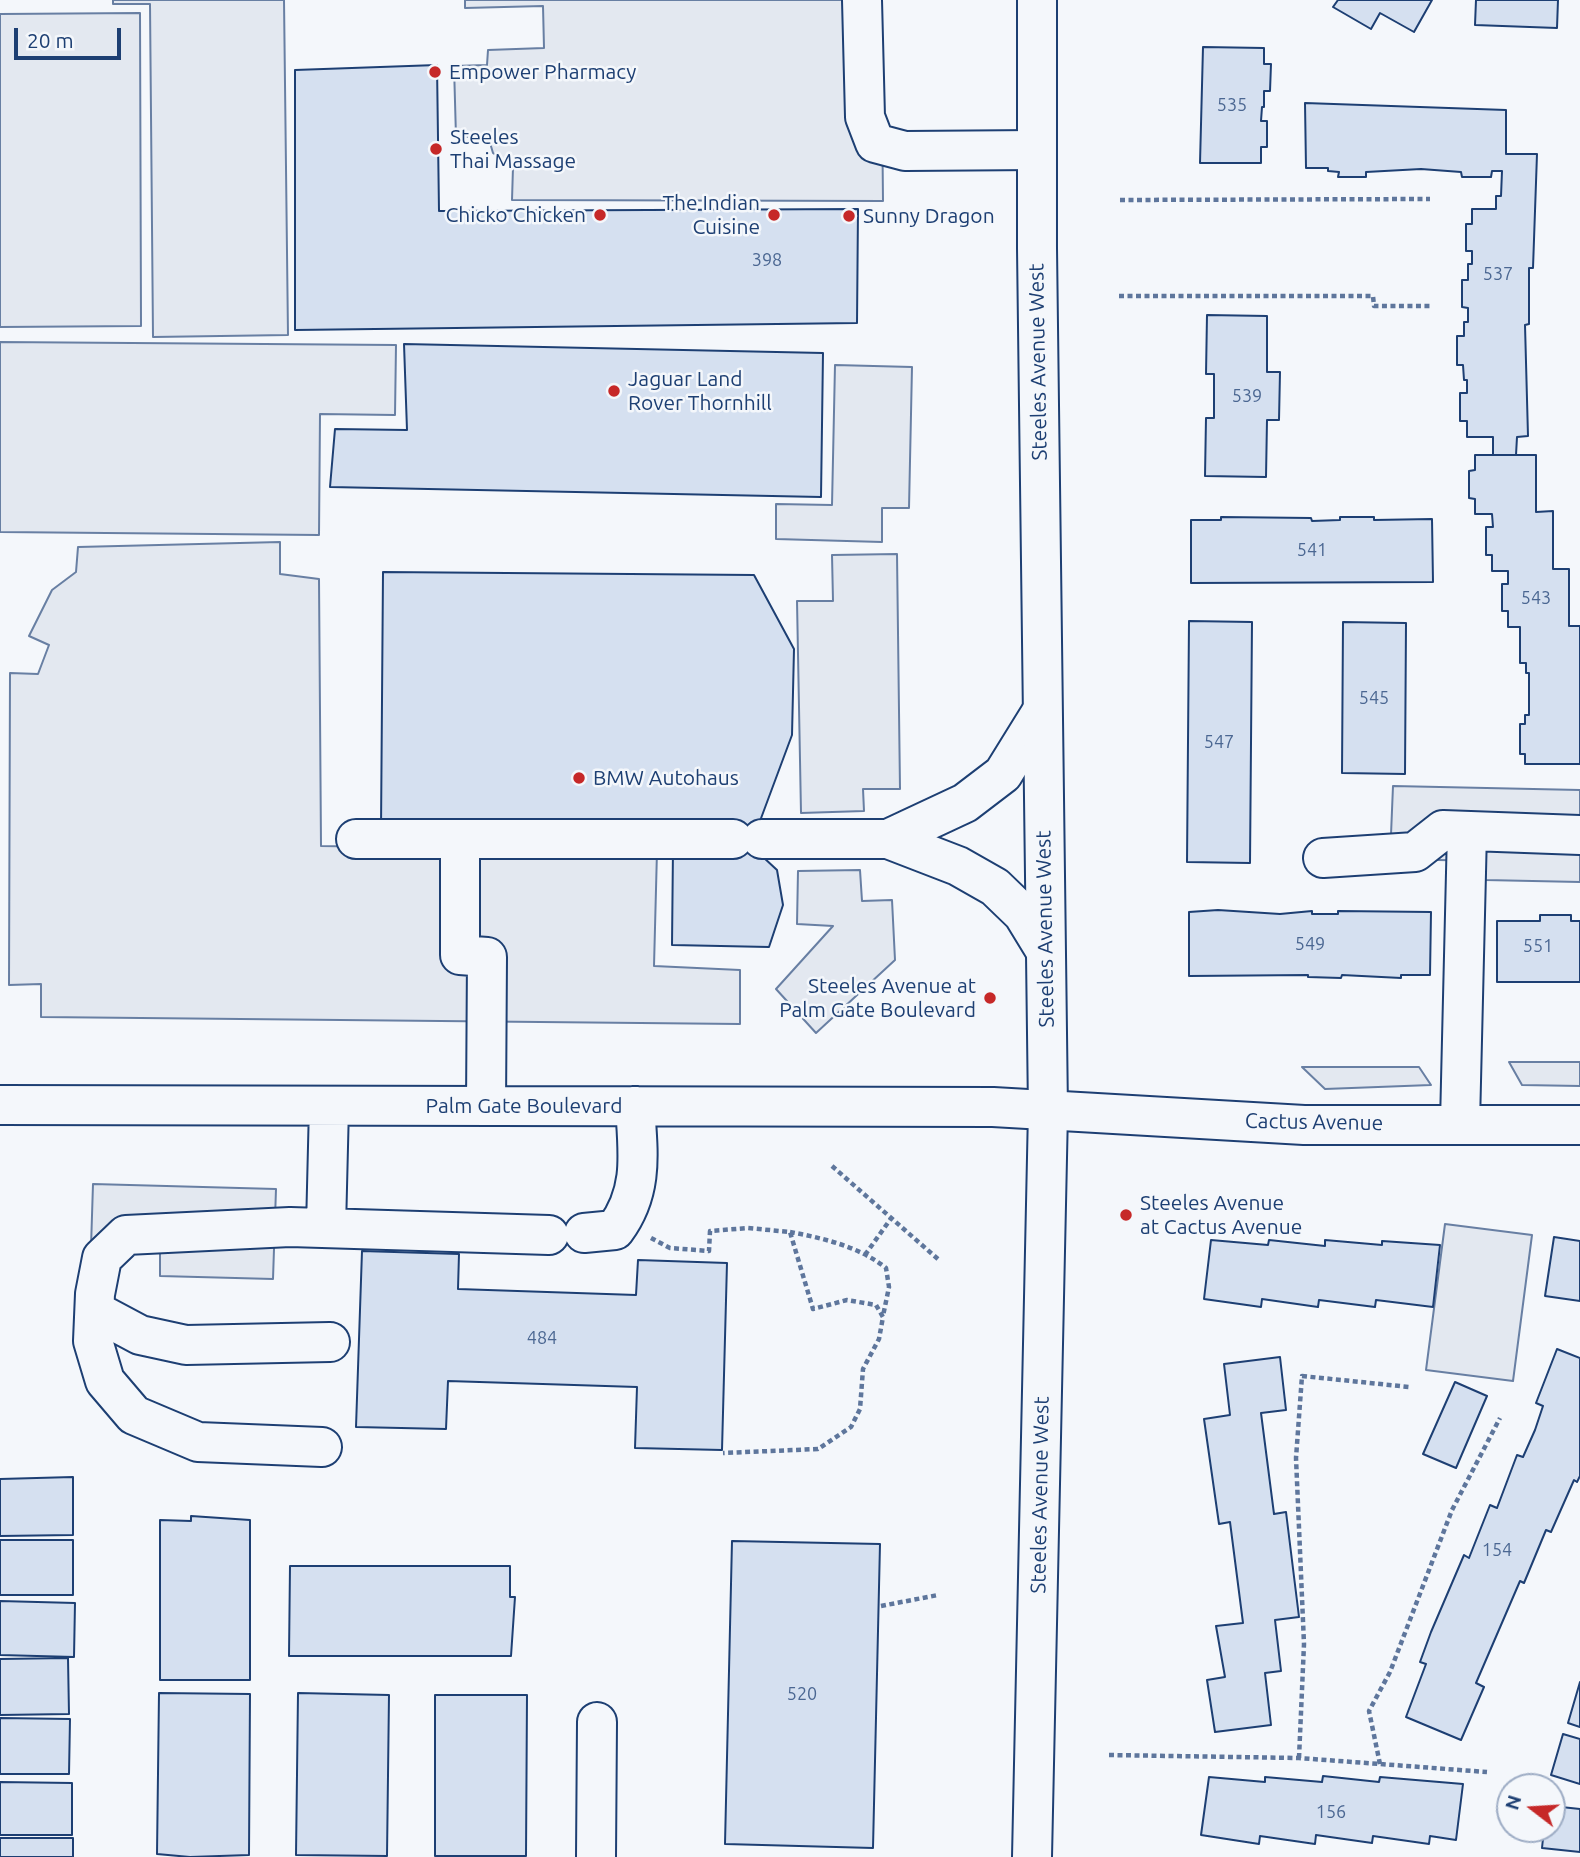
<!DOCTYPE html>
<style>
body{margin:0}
#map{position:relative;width:1580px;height:1857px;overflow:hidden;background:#f4f7fb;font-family:Ubuntu,sans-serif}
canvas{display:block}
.north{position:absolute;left:1496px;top:1773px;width:70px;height:70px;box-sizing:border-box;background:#f4f7fb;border:2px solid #9eadc5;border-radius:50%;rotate:287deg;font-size:19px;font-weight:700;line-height:28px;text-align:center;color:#1d3f73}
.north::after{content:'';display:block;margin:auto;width:24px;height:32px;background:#c62828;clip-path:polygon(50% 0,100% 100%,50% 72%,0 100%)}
.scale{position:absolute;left:14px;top:28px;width:107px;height:32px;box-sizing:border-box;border:4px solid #1d3f73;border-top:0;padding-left:9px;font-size:21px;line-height:24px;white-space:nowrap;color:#1d3f73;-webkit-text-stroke:5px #f4f7fb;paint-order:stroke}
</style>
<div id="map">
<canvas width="1580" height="1857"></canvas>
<div class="north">N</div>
<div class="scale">20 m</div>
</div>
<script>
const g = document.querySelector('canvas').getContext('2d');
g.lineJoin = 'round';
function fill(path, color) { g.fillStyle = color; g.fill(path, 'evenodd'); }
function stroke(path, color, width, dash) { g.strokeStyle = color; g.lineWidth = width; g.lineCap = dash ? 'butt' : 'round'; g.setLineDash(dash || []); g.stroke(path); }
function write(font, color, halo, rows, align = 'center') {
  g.font = font + ' Ubuntu,sans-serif'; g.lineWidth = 5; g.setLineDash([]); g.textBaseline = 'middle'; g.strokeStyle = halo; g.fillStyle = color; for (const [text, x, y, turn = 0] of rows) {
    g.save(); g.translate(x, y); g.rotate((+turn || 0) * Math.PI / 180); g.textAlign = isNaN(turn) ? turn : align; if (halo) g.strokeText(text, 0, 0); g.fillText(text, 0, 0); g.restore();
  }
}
const parking = new Path2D(`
 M113,0H284L288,335L153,337L150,4H113Z
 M465,0H881L883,201L512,200L513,167L493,153L488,136L456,137L454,66L487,65L488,50L544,48L543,6L465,8Z
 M140,13L141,326L0,327V14Z
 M0,342L396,345L395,415L320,414L319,535L0,532Z
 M835,365L912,367L909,508H882V542L776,539V504L832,505Z
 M280,542V574L319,579L321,846L657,851L654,966L740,970V1024L41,1017V984L9,985L10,673L38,674L49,645L29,636L52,590L76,572L78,547Z
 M897,554L900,789H863L864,811L801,813L797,601H833L832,555Z
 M1393,786L1580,790V882L1485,880L1486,861L1390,859Z
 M860,870L862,901L892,900L895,960L816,1033L776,989L833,926L797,924L798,871Z
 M1509,1062H1580V1086L1522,1085Z
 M1302,1067H1419L1431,1085L1325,1089Z
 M93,1184L276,1189L273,1279L160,1276V1249L91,1247Z
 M1445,1224L1532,1235L1513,1381L1426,1370Z`);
const building = new Path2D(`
 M1338,0H1432L1414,32L1380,13L1371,29L1333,7Z
 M1476,0H1558L1557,28L1475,25Z
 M1203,47L1264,48V64H1271L1270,91H1264V107H1262L1261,121H1267V147H1261V163H1200Z
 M437,65L439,211L858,209L857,323L295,330V70Z
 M1305,103L1506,110V154H1537L1533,268H1529V324L1525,325L1528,436L1517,437L1516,455H1493V437H1467V421H1460V393H1467V380H1464L1463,365H1457V336H1464V322H1468V308L1462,307V280H1468V264H1472V251H1466V224H1472V209H1496V196H1501L1502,171H1492L1491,177H1462L1461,172L1421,169L1366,172V177H1338L1339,172L1328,171V168H1306Z
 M1207,315L1267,316V372H1280L1279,420H1267L1266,477L1205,476L1206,418H1214V374H1206Z
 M404,344L823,353L821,497L330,487L335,429L407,430Z
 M1475,455H1536V512L1553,511V569H1569V626H1580V764H1525V754H1520V724H1525V715H1529V673H1526V663H1520V627H1508V611H1502V584H1508V571H1492V555H1486V527H1493L1492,514H1475V499L1469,498V471L1475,470Z
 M1221,517L1311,518L1312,521L1340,520V517H1374V520L1432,519L1433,582L1191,583V520H1221Z
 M383,572L754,575L794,649L792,735L760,821L763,857L777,870L783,905L769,947L672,945L673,848L381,829Z
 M1189,621L1252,622L1250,863L1187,862Z
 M1343,622L1406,623L1405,774L1342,773Z
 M1218,910L1280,914L1312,911V914H1338V911L1431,912L1430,975H1401V978L1342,975L1341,978L1308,977V975L1189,976V912Z
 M1540,915H1571V921H1580V982H1497V921H1540Z
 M1554,1237L1580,1241V1301L1545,1296Z
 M1211,1240L1268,1245L1269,1240L1325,1246V1240L1382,1245V1241L1440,1245L1433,1307L1376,1300L1375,1307L1319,1300L1318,1307L1262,1299L1261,1307L1204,1299Z
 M362,1251L459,1254L458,1289L636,1295L638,1260L727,1263L722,1450L635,1448L637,1387L448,1381L446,1429L356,1427Z
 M1557,1349L1580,1358V1476L1577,1482L1574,1480L1551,1532L1546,1530L1524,1583L1520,1581L1476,1683L1484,1687L1461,1740L1406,1717L1426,1664L1420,1662L1431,1632L1464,1555L1469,1558L1490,1505L1497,1508L1517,1455L1523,1457L1535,1430L1543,1406L1536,1403Z
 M1280,1357L1286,1410L1261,1413L1274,1514L1286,1512L1299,1617L1275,1620L1281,1671L1265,1673L1271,1725L1215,1732L1207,1680L1225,1677L1216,1626L1243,1623L1230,1522L1219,1524L1204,1419L1230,1415L1224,1364Z
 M1455,1382L1487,1396L1456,1468L1423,1454Z
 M73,1477V1535L0,1536V1479Z
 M191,1516L250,1520V1680H160V1520L191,1521Z
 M0,1540H73V1595H0Z
 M732,1541L880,1544L873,1848L725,1844Z
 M290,1566H510V1597H515L511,1656H289Z
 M0,1601L75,1603L74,1657L0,1655Z
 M68,1658L69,1714L0,1715V1659Z
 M1580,1682V1727L1568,1723Z
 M159,1693L250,1694L249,1855L190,1857L157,1854Z
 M298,1693L389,1695L387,1856L296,1855Z
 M435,1695H527L526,1856H435Z
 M0,1718L70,1719L69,1774H0Z
 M1563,1734L1580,1739V1784L1551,1775Z
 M1323,1776L1379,1782L1380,1777L1463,1784L1456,1840L1430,1836L1429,1844L1373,1836L1372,1843L1316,1835L1315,1844L1260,1836L1259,1844L1201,1835L1209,1777L1265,1782V1777L1322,1782Z
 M0,1782L72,1783V1835H0Z
 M1552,1806L1580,1809V1852L1542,1848L1544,1829H1552Z
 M0,1838H73V1857H0Z`);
const path = new Path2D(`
 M1120,200L1430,199
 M1119,296H1373L1374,306H1431
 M832,1166L939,1260
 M790,1232C823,1238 860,1247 886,1268L889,1287L883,1316
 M651,1238L670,1248L709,1251L710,1231L748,1228L790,1232L813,1309L847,1300L876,1305L883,1317L879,1339L863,1369L860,1409L851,1427L818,1449L723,1453
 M865,1255L892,1217
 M881,1606L938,1595
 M1109,1755L1299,1758L1487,1772
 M1299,1758L1304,1644L1296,1458L1302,1376L1409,1387
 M1380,1764L1369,1711L1390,1672L1452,1510L1500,1418`);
const minor = new Path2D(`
 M862,0L865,117L875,143L905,151L1036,150
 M356,839H460
 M762,839H888L958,866L995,887L1023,914L1045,950
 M888,839L965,803L1003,774L1042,711
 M1323,858L1415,852L1443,830L1580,835
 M0,1105L993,1107L1304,1125H1580
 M486,1106L487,957L460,955V839H733
 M1460,1123L1467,831
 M326,1228L329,1106
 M584,1233L615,1230C644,1191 638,1153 635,1106
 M95,1311L140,1335L186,1345L330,1342
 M322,1447L198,1442L134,1415L105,1381L93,1341L95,1294L102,1258L126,1235L290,1227L549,1235
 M596,1857L597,1722`);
const major = new Path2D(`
 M1032,1857L1048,1111L1037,248V0`);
const markers = [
 [435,72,7,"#c62828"],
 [436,149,7,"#c62828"],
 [600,215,7,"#c62828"],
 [774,215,7,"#c62828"],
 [849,216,7,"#c62828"],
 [614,391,7,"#c62828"],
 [579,778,7,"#c62828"],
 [990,998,7,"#c62828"],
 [1126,1215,7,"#c62828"]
];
const numberNames = [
 ["535",1232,105],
 ["398",767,260],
 ["537",1498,274],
 ["539",1247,396],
 ["541",1312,550],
 ["543",1536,598],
 ["545",1374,698],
 ["547",1219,742],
 ["549",1310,944],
 ["551",1538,946],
 ["484",542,1338],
 ["154",1497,1550],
 ["520",802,1694],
 ["156",1331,1812]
];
const poiNames = [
 ["Empower Pharmacy",449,72],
 ["Steeles",450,137],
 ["Thai Massage",450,161],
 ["The Indian",760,203,"right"],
 ["Cuisine",760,227,"right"],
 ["Chicko Chicken",586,215,"right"],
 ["Sunny Dragon",863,216],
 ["Jaguar Land",628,379],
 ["Rover Thornhill",628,403],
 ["BMW Autohaus",593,778],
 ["Steeles Avenue at",976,986,"right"],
 ["Palm Gate Boulevard",976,1010,"right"],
 ["Steeles Avenue",1140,1203],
 ["at Cactus Avenue",1140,1227]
];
const streetNames = [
 ["Steeles Avenue West",1038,362,-91],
 ["Steeles Avenue West",1045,929,-91],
 ["Palm Gate Boulevard",524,1106],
 ["Cactus Avenue",1314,1122,1],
 ["Steeles Avenue West",1040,1495,-89]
];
fill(parking, '#e3e8f0');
stroke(parking, '#687fa3', 2);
fill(building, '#d5e0f0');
stroke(building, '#1d3f73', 2);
stroke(minor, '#1d3f73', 42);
stroke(major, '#1d3f73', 42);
stroke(path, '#5e769c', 4.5, [5, 3.5]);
stroke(minor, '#f4f7fb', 38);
stroke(major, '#f4f7fb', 38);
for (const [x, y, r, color] of markers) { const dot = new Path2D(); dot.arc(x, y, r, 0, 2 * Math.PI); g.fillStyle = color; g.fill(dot); stroke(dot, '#f4f7fb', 2.5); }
write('18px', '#4b6792', null, numberNames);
write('21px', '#1d3f73', '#f4f7fb', poiNames, 'left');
write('21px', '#1d3f73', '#f4f7fb', streetNames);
</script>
